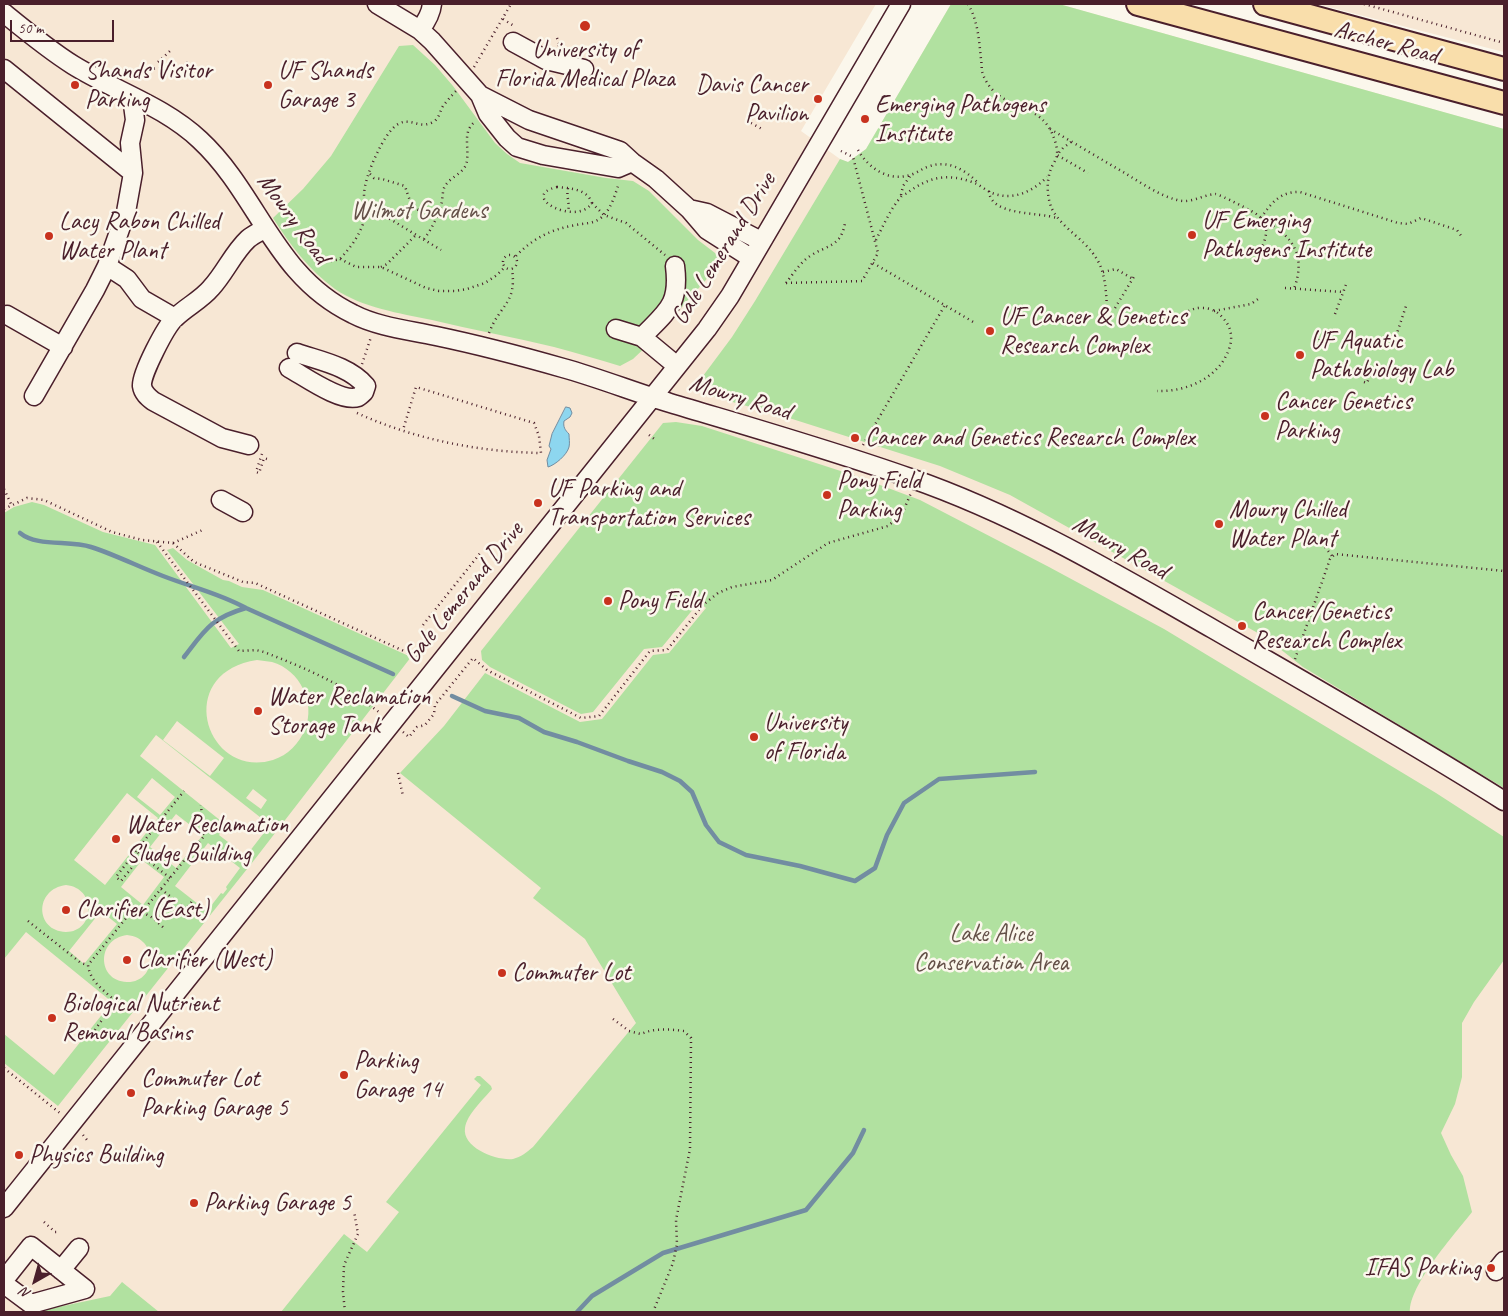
<!DOCTYPE html>
<style>
body{margin:0}
#map{position:relative;width:1508px;height:1316px;overflow:hidden;background:#fbf7ec;font-family:Caveat,sans-serif}
canvas{display:block}
.frame{position:absolute;inset:0;border:5px solid #4a1f2b;pointer-events:none}
.north{position:absolute;left:10px;top:1256px;width:50px;height:50px;-webkit-text-stroke:4px #fbf7ec;paint-order:stroke;rotate:218deg;font-size:14px;font-weight:700;line-height:20px;text-align:center;color:#4a1f2b}
.north::after{content:'';display:block;margin:auto;width:18px;height:22px;background:#4a1f2b;clip-path:polygon(50% 0,100% 100%,50% 72%,0 100%)}
.scale{position:absolute;left:10px;top:20px;width:104px;height:22px;box-sizing:border-box;border:2px solid #4a1f2b;border-top:0;padding-left:6px;font-size:15px;line-height:18px;white-space:nowrap;color:#4a1f2b;-webkit-text-stroke:4px #fbf7ec;paint-order:stroke}
</style>
<div id="map">
<canvas width="1508" height="1316"></canvas>
<div class="frame"></div>
<div class="north">N</div>
<div class="scale">50 m</div>
</div>
<script>
const g = document.querySelector('canvas').getContext('2d');
g.lineJoin = 'round';
function fill(path, color) { g.fillStyle = color; g.fill(path, 'evenodd'); }
function stroke(path, color, width, dash) { g.strokeStyle = color; g.lineWidth = width; g.lineCap = dash ? 'butt' : 'round'; g.setLineDash(dash || []); g.stroke(path); }
function write(font, color, halo, rows, align = 'center') {
  g.font = font + ' Caveat,sans-serif'; g.lineWidth = 5; g.setLineDash([]); g.textBaseline = 'middle'; g.strokeStyle = halo; g.fillStyle = color; for (const [text, x, y, turn = 0] of rows) {
    g.save(); g.translate(x, y); g.rotate((+turn || 0) * Math.PI / 180); g.textAlign = isNaN(turn) ? turn : align; if (halo) g.strokeText(text, 0, 0); g.fillText(text, 0, 0); g.restore();
  }
}
const built = new Path2D(`
 M4,4H876L801,131L840,159L848,162L866,149L951,4H1059L1504,129V1312H4Z
 M1317,4H1504V52L1496,50Z`);
const green = new Path2D(`
 M951,4H1059L1504,129V788L1303,667L1265,637L1010,495L940,466L786,417L704,394L699,389L700,380L732,337L755,301L840,159L848,162L866,149Z
 M413,45L435,65L453,86L495,143L507,154L520,163L606,178L633,181L649,191L698,240L719,256L716,266L705,281L652,341L633,359L620,366C598,359 576,353 554,347C514,337 472,330 432,320C399,313 363,308 335,289C309,270 290,245 273,218L303,189L331,156L399,46Z
 M676,422L702,426L856,476L920,500L1049,567L1164,629L1436,793L1504,837V960L1474,1002L1462,1023V1077L1455,1104L1441,1133L1451,1155L1463,1176L1472,1212C1455,1234 1409,1285 1410,1312H281L344,1234L367,1252L399,1212L386,1202L481,1085L474,1079L477,1076H480L491,1086L492,1089C483,1100 467,1114 465,1128C462,1148 497,1161 513,1159C521,1157 527,1152 533,1147L636,1023L585,939L533,898L541,888L400,773L444,726L485,673L580,722L602,719L653,655L669,653L706,608L699,602L662,647L644,649L593,712L581,714L490,667L482,660L481,651L663,423Z
 M32,502L44,505L103,532L155,545L231,648L239,644L167,550L173,548L187,560L223,580L229,581L242,587L263,590L411,657L255,859L58,1106L4,1063V1034L54,1075L112,1002L26,932L4,959V513L14,507ZM257,660C262,661 267,661 272,662C300,670 316,703 305,729C299,744 288,755 273,760C206,780 172,673 257,660ZM177,721L224,758L210,776L163,740ZM156,735L270,825L246,856L219,835L226,825L140,756ZM152,778L175,797L160,815L137,797ZM253,789L267,800L261,809L246,798ZM127,793L158,818L105,885L74,860ZM176,814L203,835L176,868L150,847ZM208,843L240,868L226,887L227,889L223,894L221,893L207,911L175,886ZM142,860L164,877L143,905L121,887ZM66,885C97,888 95,932 66,932C35,931 34,889 66,885ZM101,911L117,924L84,964L69,951ZM127,935C159,938 157,983 127,982C97,981 96,939 127,935Z
 M122,1282L159,1312H35L110,1296Z`);
const water = new Path2D(`
 M566,407L570,408L572,413L570,417L564,421C563,427 565,430 569,434C569,438 570,443 569,447C567,455 555,465 548,467L547,460L551,449L549,446L552,434Z`);
const stream = new Path2D(`
 M20,533C37,547 69,540 91,547C116,555 139,567 163,576C191,587 219,593 246,608L393,674
 M184,657C205,630 211,618 246,608
 M452,696L485,711L519,718L544,732L577,742L628,761L662,772L680,781L692,792L706,825L719,842L746,855L800,866L855,881L875,868L887,835L904,803L939,779L1035,772
 M577,1312L592,1296L663,1253L806,1210L853,1153L864,1130`);
const path = new Path2D(`
 M968,4C978,21 979,40 981,59C982,65 981,71 984,77C999,109 1030,101 1048,126C1053,133 1058,147 1057,155C1057,159 1052,165 1051,169C1046,181 1047,198 1052,209C1057,219 1067,228 1075,235C1103,259 1105,272 1107,308
 M1364,4L1504,43
 M503,19L514,26
 M557,38L560,46L558,45
 M158,62L170,51
 M474,67L511,4
 M149,69L185,66L188,62
 M751,123L762,129
 M1050,129C1074,143 1099,158 1123,172C1140,182 1158,195 1177,200C1191,204 1202,195 1215,194C1219,194 1255,212 1259,216C1269,225 1267,236 1262,247L1268,256
 M1071,142L1063,148L1057,155L1088,173
 M858,150C869,169 890,183 913,174C918,172 922,169 927,167C947,159 965,169 979,184
 M370,174L374,178L382,179L405,186C412,208 413,214 439,210
 M557,187C570,188 587,189 592,203C577,227 517,196 557,187Z
 M568,188C566,197 570,202 568,211
 M989,191C990,216 1039,212 1057,218
 M901,195L903,186L911,175
 M592,203L604,215L626,223L665,255
 M365,217L385,216L441,250
 M1261,218C1271,203 1281,191 1300,192L1398,223L1408,224L1421,218L1457,230L1462,237
 M1265,221C1294,237 1306,256 1294,289
 M424,239C431,230 438,217 441,205C443,199 442,191 445,186C451,176 466,173 467,160C469,145 462,131 476,121
 M876,240C882,228 892,206 901,197C902,195 906,194 907,193C929,177 946,173 972,182C979,184 985,190 992,193C1013,201 1032,192 1047,177
 M503 262a7 7 0 1 1 14 0a7 7 0 1 1-14 0Z
 M516,256C533,238 552,229 576,225C585,223 594,224 602,217C611,209 615,195 619,183
 M340,259L356,267H381L426,288L439,291H455L467,289L485,283L497,275L505,267
 M326,262L340,259C349,249 358,238 363,224C367,214 364,204 364,194C365,177 377,151 386,137C406,107 415,132 433,122C439,119 440,111 443,106C447,101 451,96 456,91
 M873,263L975,323
 M381,267L387,264L416,235
 M1103,272L1116,269L1133,279
 M786,283L862,281L878,253L853,157L841,151
 M786,283C793,274 800,263 810,256C827,245 841,247 845,223
 M1285,288L1343,292
 M1115,308L1135,275
 M1214,311L1251,304L1258,299
 M1335,314L1347,282
 M1151,324C1159,322 1167,322 1174,319C1184,315 1191,307 1202,308C1210,308 1217,311 1222,317C1230,325 1233,335 1230,346C1221,377 1188,392 1157,391
 M489,333C500,304 517,304 512,269
 M1396,336L1407,303
 M1315,349L1319,339
 M362,364L371,337
 M1364,382L1367,383L1373,368
 M357,413C414,439 478,452 541,453L539,436L534,423L416,387L403,430
 M649,435L657,441
 M863,445L945,305
 M262,454L256,472L259,473L264,458L267,459
 M4,489L11,504
 M4,509L27,498L44,500L112,532L142,540L173,543L194,562L243,582L255,583L417,657
 M157,542L239,651L256,650L264,652C305,668 345,685 380,713
 M173,543L205,529
 M1322,543L1332,556
 M423,625L481,552
 M1295,659L1330,559L1335,554L1504,571
 M403,732L409,737L417,727L425,725L434,714L435,705L473,658L487,670L581,718L599,716L650,651L667,650L703,605L718,593L732,587L772,580L828,543L888,526L902,514L911,493
 M398,773L403,796
 M136,851L116,877L121,881L142,855
 M170,878L136,851L184,791
 M161,889L186,909L193,900
 M142,912L153,918L165,929
 M28,921L81,963L88,965
 M613,1019L629,1031L641,1034C654,1028 669,1029 684,1031L691,1038L690,1149L676,1220L677,1244L673,1263L653,1312
 M95,1030L115,1001C104,990 90,982 88,965L127,917L134,912H142L205,835L203,833L201,805
 M4,1068L61,1114
 M83,1135L87,1140
 M44,1222L55,1232H60
 M345,1312L343,1292L344,1265L358,1234L354,1211`);
const minor = new Path2D(`
 M377,4L420,30L432,41L480,95L488,114L507,138L517,147L543,155L618,168L632,162
 M4,13C26,31 49,50 73,65C115,91 164,106 200,140C259,195 274,276 353,314C378,327 409,330 436,336C479,345 521,356 563,368C599,378 634,392 670,403C750,427 831,450 910,478C1017,515 1115,573 1213,629C1310,685 1409,741 1504,801
 M420,30C426,22 431,14 432,4
 M513,42L546,60L584,69
 M4,69L133,173
 M480,95L529,120L620,151L632,162L656,179L689,209L707,230L751,258
 M689,209L707,213L761,241
 M107,266L127,279L142,299L175,318
 M7,315L63,347
 M616,329L642,337L677,366
 M642,337C667,311 680,305 675,266
 M289,368C304,376 341,403 358,397C360,396 362,394 364,392L366,386C349,366 320,361 297,353
 M34,396L95,290L107,266L126,212L133,173L130,143L135,120L132,97
 M249,445L222,438L153,401C148,397 143,393 142,386C141,374 166,326 175,318C186,307 201,300 211,288C225,273 233,253 248,239C253,235 259,232 264,229
 M221,500L243,512
 M4,1208L707,329L730,296L901,4
 M61,1270L79,1248
 M1496,1271L1504,1261
 M4,1280L31,1246L85,1289L31,1304L4,1284`);
const major = new Path2D(`
 M1138,4L1504,103
 M1265,4L1504,69`);
const markers = [
 [585,26,6,"#c8321e"],
 [75,85,5,"#c8321e"],
 [268,85,5,"#c8321e"],
 [818,99,5,"#c8321e"],
 [865,119,5,"#c8321e"],
 [1192,235,5,"#c8321e"],
 [49,236,5,"#c8321e"],
 [990,331,5,"#c8321e"],
 [1300,355,5,"#c8321e"],
 [1265,416,5,"#c8321e"],
 [855,438,5,"#c8321e"],
 [827,495,5,"#c8321e"],
 [538,503,5,"#c8321e"],
 [1219,524,5,"#c8321e"],
 [608,601,5,"#c8321e"],
 [1242,626,5,"#c8321e"],
 [258,711,5,"#c8321e"],
 [754,737,5,"#c8321e"],
 [116,839,5,"#c8321e"],
 [66,910,5,"#c8321e"],
 [127,960,5,"#c8321e"],
 [502,973,5,"#c8321e"],
 [52,1018,5,"#c8321e"],
 [344,1075,5,"#c8321e"],
 [131,1093,5,"#c8321e"],
 [19,1155,5,"#c8321e"],
 [194,1203,5,"#c8321e"],
 [1491,1268,5,"#c8321e"]
];
const streetNames = [
 ["Archer Road",1386,43,15],
 ["Mowry Road",293,219,54],
 ["Gale Lemerand Drive",724,249,-58],
 ["Mowry Road",740,398,17],
 ["Mowry Road",1120,548,29],
 ["Gale Lemerand Drive",464,593,-51]
];
const poiNames = [
 ["University of",585,50,"center"],
 ["Florida Medical Plaza",585,79,"center"],
 ["Shands Visitor",85,71],
 ["Parking",85,100],
 ["UF Shands",278,71],
 ["Garage 3",278,100],
 ["Davis Cancer",808,85,"right"],
 ["Pavilion",808,114,"right"],
 ["Emerging Pathogens",875,105],
 ["Institute",875,134],
 ["UF Emerging",1202,221],
 ["Pathogens Institute",1202,250],
 ["Lacy Rabon Chilled",59,222],
 ["Water Plant",59,251],
 ["UF Cancer & Genetics",1000,317],
 ["Research Complex",1000,346],
 ["UF Aquatic",1310,341],
 ["Pathobiology Lab",1310,370],
 ["Cancer Genetics",1275,402],
 ["Parking",1275,431],
 ["Cancer and Genetics Research Complex",865,438],
 ["Pony Field",837,481],
 ["Parking",837,510],
 ["UF Parking and",548,489],
 ["Transportation Services",548,518],
 ["Mowry Chilled",1229,510],
 ["Water Plant",1229,539],
 ["Pony Field",618,601],
 ["Cancer/Genetics",1252,612],
 ["Research Complex",1252,641],
 ["Water Reclamation",268,697],
 ["Storage Tank",268,726],
 ["University",764,723],
 ["of Florida",764,752],
 ["Water Reclamation",126,825],
 ["Sludge Building",126,854],
 ["Clarifier (East)",76,910],
 ["Clarifier (West)",137,960],
 ["Commuter Lot",512,973],
 ["Biological Nutrient",62,1004],
 ["Removal Basins",62,1033],
 ["Parking",354,1061],
 ["Garage 14",354,1090],
 ["Commuter Lot",141,1079],
 ["Parking Garage 5",141,1108],
 ["Physics Building",29,1155],
 ["Parking Garage 5",204,1203],
 ["IFAS Parking",1481,1268,"right"]
];
const parkNames = [
 ["Wilmot Gardens",419,211],
 ["Lake Alice",991,934],
 ["Conservation Area",991,963]
];
fill(built, '#f7e7d4');
fill(green, '#b1e1a0');
fill(water, '#8dd6ef');
stroke(water, '#728da1', 1);
stroke(stream, '#728da1', 4.5);
stroke(minor, '#4a1f2b', 21);
stroke(major, '#4a1f2b', 26);
stroke(path, '#4a1f2b', 2.5, [1, 4]);
stroke(minor, '#fbf7ec', 18);
stroke(major, '#f9deab', 22);
for (const [x, y, r, color] of markers) { const dot = new Path2D(); dot.arc(x, y, r, 0, 2 * Math.PI); g.fillStyle = color; g.fill(dot); stroke(dot, '#fbf7ec', 2); }
write('25px', '#4a1f2b', '#fbf7ec', streetNames);
write('25px', '#4a1f2b', '#fbf7ec', poiNames, 'left');
write('25px', '#645048', '#fbf7ec', parkNames);
</script>
